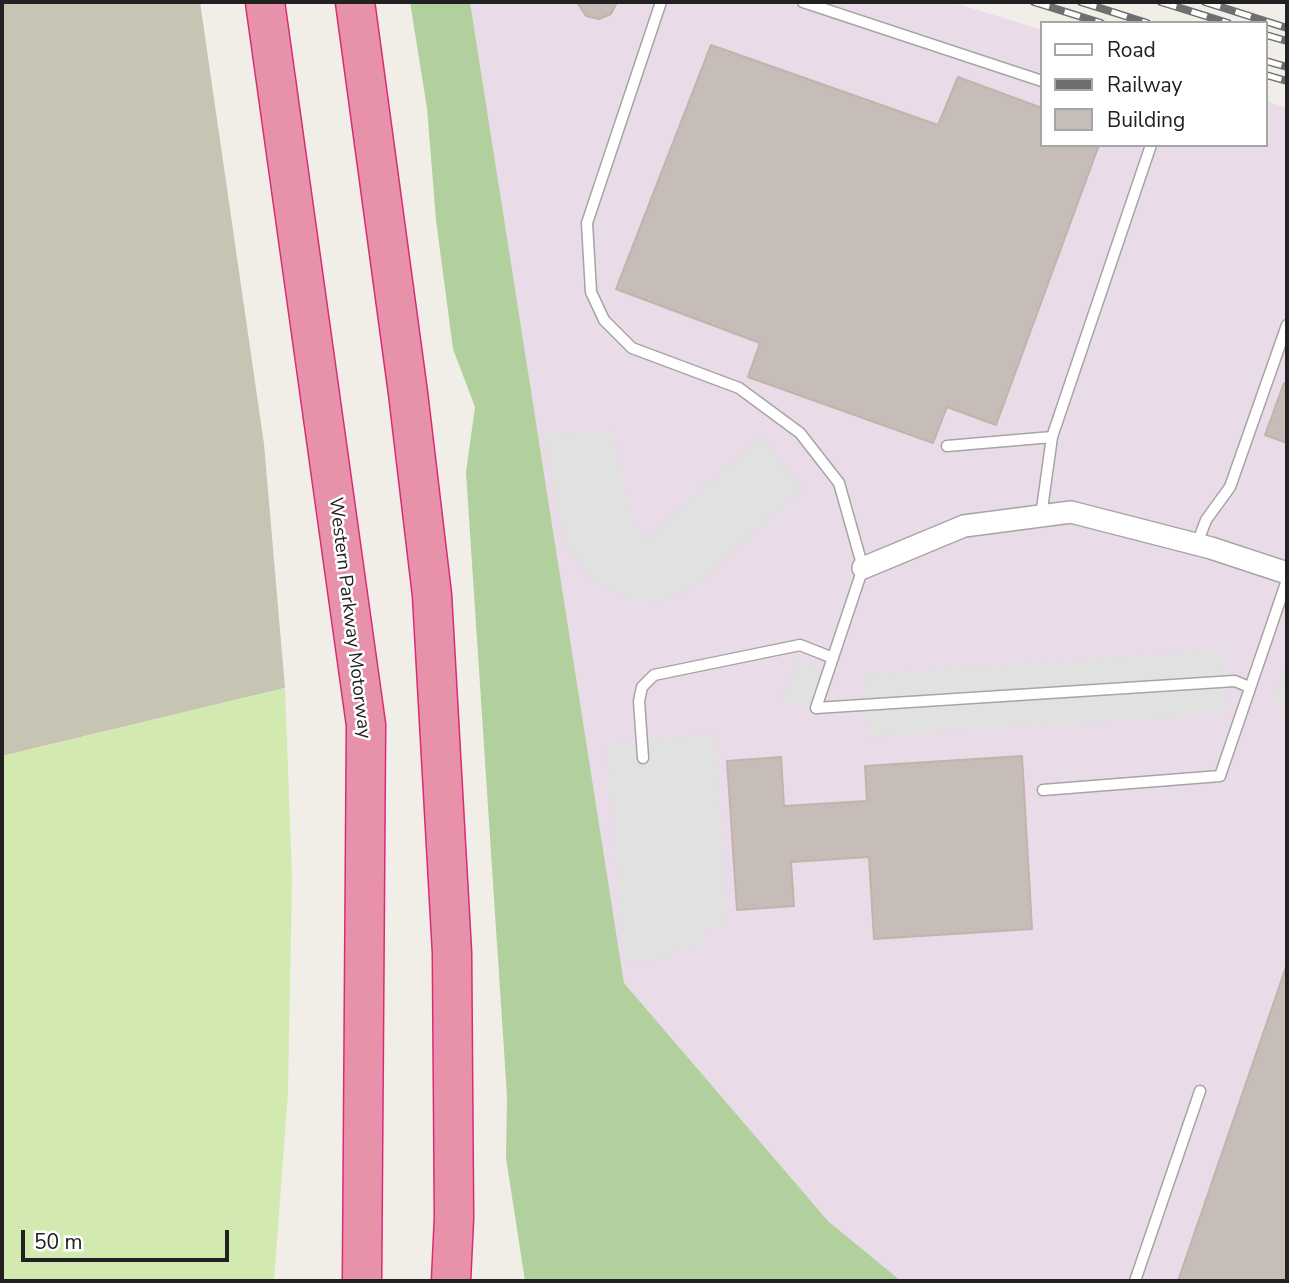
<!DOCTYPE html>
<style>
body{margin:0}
#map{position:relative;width:1289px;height:1283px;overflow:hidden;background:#f1eee8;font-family:"Nunito Sans",sans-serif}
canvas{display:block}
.frame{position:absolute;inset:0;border:4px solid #212121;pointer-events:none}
.legend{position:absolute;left:1040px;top:21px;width:228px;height:126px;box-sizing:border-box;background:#fff;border:2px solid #a6a6a6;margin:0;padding:9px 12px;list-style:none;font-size:21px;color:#212121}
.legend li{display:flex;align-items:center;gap:14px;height:35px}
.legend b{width:35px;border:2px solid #a6a6a6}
.scale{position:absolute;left:21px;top:1230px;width:208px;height:32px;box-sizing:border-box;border:4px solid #212121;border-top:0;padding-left:9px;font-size:21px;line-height:24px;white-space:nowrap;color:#212121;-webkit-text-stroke:5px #fff;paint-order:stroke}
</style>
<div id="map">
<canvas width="1289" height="1283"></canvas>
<div class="frame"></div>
<ul class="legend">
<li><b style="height:9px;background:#fff"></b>Road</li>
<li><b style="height:9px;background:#6f6f6f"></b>Railway</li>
<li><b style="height:19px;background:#c6bdb8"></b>Building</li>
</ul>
<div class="scale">50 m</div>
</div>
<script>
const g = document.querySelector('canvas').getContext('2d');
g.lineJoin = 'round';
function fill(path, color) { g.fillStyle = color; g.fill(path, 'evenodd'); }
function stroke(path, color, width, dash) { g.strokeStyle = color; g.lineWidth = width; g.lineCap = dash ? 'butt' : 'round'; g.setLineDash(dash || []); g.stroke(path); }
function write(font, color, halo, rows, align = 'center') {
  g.font = font + ' "Nunito Sans",sans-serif'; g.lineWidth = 5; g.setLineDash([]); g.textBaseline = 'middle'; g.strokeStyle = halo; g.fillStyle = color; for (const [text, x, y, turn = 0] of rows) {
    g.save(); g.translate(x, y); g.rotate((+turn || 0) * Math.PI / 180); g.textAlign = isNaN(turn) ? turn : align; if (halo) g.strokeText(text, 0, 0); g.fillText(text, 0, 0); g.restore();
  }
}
const industrial = new Path2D(`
 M470,2H952L1042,30V145H1266V101L1287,108V1281H901L828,1221L624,983Z`);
const construction = new Path2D(`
 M2,2H200L264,444L285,688L2,756Z`);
const grass = new Path2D(`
 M285,688L292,877L288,1092L274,1281H2V756Z`);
const forest = new Path2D(`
 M410,2H470L624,983L828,1221L901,1281H525L506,1158L507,1096L466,472L475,407L453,349L436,220L427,108Z`);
const parking = new Path2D(`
 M613,429L631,521L649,538L760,436L803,487L703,581L666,601L628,600L590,578L565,545L543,435Z
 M1223,650L1227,714L868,737L864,674Z
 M798,659L828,673L816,708L780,700Z
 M1287,663V711L1272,706Z
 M716,733L727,928L703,929V947L674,949V959L624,962L606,745Z`);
const building = new Path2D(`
 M577,2H617L611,14L599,19L586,16Z
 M711,45L938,125L958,77L1042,108V145H1099L996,425L947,407L933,443L748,377L760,343L616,289Z
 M1284,383L1287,384V443L1265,435Z
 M1022,756L1032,929L874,939L869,857L791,862L794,906L737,910L727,761L781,757L784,806L867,801L865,766Z
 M1287,964V1281H1178Z`);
const lane = new Path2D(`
 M661,2L587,223L591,292L604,320L632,348L739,388L800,433L839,483L863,568L816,708L1235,681L1249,687
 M803,2L1042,81
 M947,446L1052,437
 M1041,516L1052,437L1151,145
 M1197,544L1206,520L1230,487L1287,325
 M643,758L639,701L642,687L654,675L800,645L833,658
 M1043,790L1220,776L1287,580
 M1135,1281L1200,1091`);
const street = new Path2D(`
 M863,568L964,526L1071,512L1211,548L1287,573`);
const highway = new Path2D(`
 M265,2L366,725L362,1281
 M355,2L408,393L432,595L452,953L454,1218L451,1281`);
const rail = new Path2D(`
 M1034,2L1101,23
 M1081,2L1147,23
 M1161,2L1228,23
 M1205,2L1287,28
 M1266,35L1287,41
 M1266,61L1287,67
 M1266,75L1287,81`);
const streetNames = [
 ["Western Parkway Motorway",349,618,83]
];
fill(industrial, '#eadbe9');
fill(construction, '#c6c5b4');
fill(grass, '#d2eab0');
fill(forest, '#b1d09e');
fill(parking, '#e1e1e1');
fill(building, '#c6bdb8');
stroke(building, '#c3b3ab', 2);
stroke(lane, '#a5a5a5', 13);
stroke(street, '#a5a5a5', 24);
stroke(highway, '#da2b77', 41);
stroke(lane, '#fff', 10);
stroke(street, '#fff', 21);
stroke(highway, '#e792aa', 38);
stroke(rail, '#6f6f6f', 8);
stroke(rail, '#fff', 5, [16]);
write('19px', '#212121', '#fff', streetNames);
</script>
